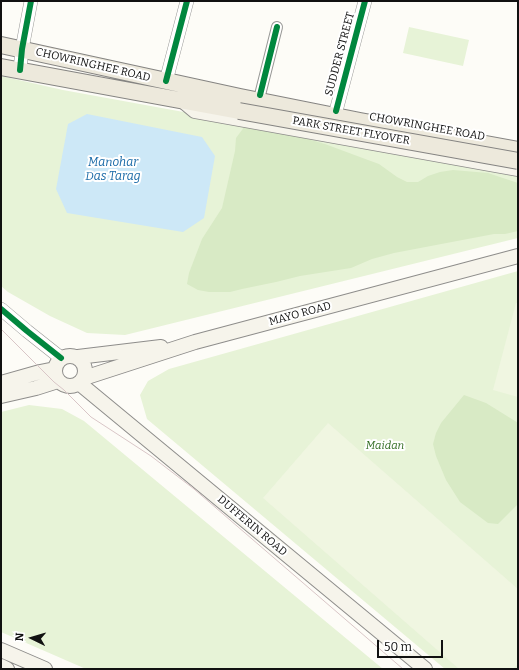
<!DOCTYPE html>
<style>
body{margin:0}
#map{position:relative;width:519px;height:670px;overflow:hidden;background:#fdfcf7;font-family:Bitter,serif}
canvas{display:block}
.frame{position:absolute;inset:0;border:2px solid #111;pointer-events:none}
.north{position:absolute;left:12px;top:618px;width:40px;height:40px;-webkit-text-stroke:3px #fff;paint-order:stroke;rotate:275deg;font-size:11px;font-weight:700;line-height:16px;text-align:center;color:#111}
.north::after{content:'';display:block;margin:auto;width:14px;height:18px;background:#111;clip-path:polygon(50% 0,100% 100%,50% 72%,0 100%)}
.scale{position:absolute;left:377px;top:640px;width:66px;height:18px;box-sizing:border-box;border:2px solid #111;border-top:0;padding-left:5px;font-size:12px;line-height:14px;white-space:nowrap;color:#111;-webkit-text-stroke:3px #fff;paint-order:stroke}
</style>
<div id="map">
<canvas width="519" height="670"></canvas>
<div class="frame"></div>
<div class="north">N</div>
<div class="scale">50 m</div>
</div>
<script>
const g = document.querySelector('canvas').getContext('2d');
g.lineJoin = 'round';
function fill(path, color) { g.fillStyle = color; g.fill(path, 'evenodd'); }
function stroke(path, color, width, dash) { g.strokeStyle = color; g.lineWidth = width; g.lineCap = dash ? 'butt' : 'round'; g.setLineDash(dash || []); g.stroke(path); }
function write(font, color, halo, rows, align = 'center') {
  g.font = font + ' Bitter,serif'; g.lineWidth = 4; g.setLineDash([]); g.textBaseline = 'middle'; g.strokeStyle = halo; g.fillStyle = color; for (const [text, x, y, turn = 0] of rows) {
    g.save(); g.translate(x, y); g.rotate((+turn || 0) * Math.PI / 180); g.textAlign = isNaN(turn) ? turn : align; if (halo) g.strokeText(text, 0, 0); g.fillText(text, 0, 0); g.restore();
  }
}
const green = new Path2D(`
 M409,27L469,40L463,66L403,53Z
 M1,76L63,90L518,173V238L125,335L87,333L50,316L8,292L1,286Z
 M518,271V669H445L147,419L140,395L148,381L169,369Z
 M29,405L62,409L84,421L383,669H86L1,632V412Z`);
const forest = new Path2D(`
 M248,122L325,144L368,160L379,164L397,177L407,182H418L428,176L440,172L453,170L488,173L518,183V231L505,234H494L394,253L372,259L351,268L300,276L276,282L242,289L230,292H209L198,290L187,284L189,273L202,239L222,208L235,151L236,138Z
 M464,395L486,403L515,421L518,423V504L498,524L488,523L460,502L446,480L436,456L433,444L436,433L441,423Z`);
const pitch = new Path2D(`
 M516,303H518V397L493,390Z
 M328,423L518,589V664L513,669H459L263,498Z`);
const water = new Path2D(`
 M87,114L202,137L215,156L204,218L183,232L67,213L56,189L68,124Z`);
const minor = new Path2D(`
 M260,95L277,27`);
const tertiary = new Path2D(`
 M20,70L22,49L31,1
 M166,81L187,1
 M336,111L365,1
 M1,309L27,331L61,358`);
const secondary = new Path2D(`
 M183,101L195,111L518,169
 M55 371a15 15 0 1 1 30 0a15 15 0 1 1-30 0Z
 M78,357L161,347
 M84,378L195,342L518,256
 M1,383L40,372L55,369
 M79,383L425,669
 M1,396L36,388L58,381
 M1,650L45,669
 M1,666L7,669`);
const primary = new Path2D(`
 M1,45L240,97L360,121L518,150
 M1,67L239,111`);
const tram = new Path2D(`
 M1,329L54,382L64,390L91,417L151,456L194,489L403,669`);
const primaryBridge = new Path2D(`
 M239,111L518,161`);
const cycleway = new Path2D(`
 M20,70L22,49L31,1
 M166,81L187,1
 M260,95L277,27
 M336,111L365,1
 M1,309L27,331L61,358`);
const streetNames = [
 ["SUDDER STREET",340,54,-75],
 ["CHOWRINGHEE ROAD",93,65,13],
 ["CHOWRINGHEE ROAD",427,127,10],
 ["PARK STREET FLYOVER",351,131,10],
 ["MAYO ROAD",300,314,-15],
 ["DUFFERIN ROAD",252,526,40]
];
const parkNames = [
 ["Maidan",385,446]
];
const waterNames = [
 ["Manohar",113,163],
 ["Das Tarag",113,177]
];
fill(green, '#e7f3d7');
fill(forest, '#d8eac5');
fill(pitch, '#f0f6e1');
fill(water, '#cde8f7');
stroke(minor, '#979795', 12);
stroke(tertiary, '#979795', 14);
stroke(secondary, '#8e8d8b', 16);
stroke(primary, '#858482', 18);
stroke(minor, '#fffffe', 10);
stroke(tertiary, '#fffffe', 13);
stroke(secondary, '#f6f4eb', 14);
stroke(primary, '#ede9dc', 16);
stroke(tram, '#d9c6c7', 1);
stroke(primaryBridge, '#858482', 18, []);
stroke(primaryBridge, '#ede9dc', 16);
stroke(cycleway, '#00873e', 6);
write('11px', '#111', '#fff', streetNames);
write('italic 11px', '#2f6b1f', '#fff', parkNames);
write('italic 12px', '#1768a6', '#fff', waterNames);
</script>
